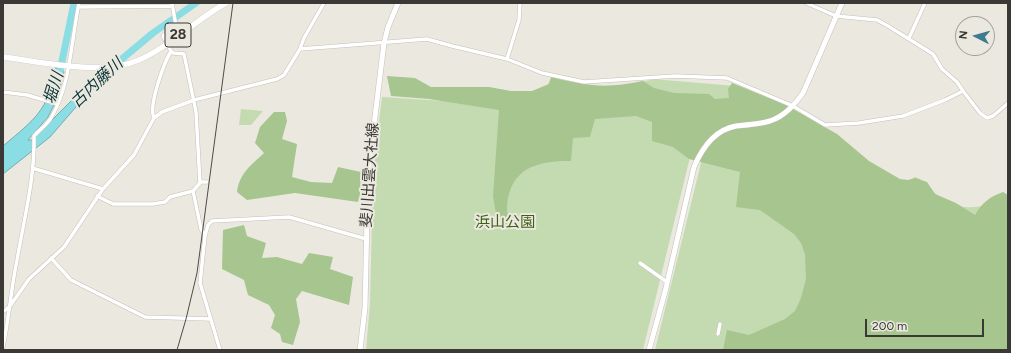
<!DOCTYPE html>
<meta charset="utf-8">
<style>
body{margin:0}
#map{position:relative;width:1011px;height:353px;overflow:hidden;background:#ebe8e0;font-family:Figtree,sans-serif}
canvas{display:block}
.frame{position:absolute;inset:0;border:4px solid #3a3935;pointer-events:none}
.north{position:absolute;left:955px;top:16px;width:40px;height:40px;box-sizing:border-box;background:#ebe8e0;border:1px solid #a4a29c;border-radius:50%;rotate:276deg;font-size:11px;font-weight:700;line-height:16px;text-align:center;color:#3a3935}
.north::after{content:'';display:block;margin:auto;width:14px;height:18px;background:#3e7b91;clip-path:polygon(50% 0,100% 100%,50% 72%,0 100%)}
.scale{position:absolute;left:865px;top:319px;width:119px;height:18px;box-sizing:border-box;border:2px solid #3a3935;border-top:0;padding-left:5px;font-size:12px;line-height:14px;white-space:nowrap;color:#3a3935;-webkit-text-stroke:3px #ebe8e0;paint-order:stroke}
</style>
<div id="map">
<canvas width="1011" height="353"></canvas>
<div class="frame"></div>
<div class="north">N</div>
<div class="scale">200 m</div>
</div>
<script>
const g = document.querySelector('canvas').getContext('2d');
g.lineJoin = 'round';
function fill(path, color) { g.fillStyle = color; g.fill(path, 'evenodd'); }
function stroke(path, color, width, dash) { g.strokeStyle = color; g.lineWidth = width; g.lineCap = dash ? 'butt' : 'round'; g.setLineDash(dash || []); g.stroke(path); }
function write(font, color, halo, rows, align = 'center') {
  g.font = font + ' Figtree,"Noto Sans JP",sans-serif'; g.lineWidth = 4; g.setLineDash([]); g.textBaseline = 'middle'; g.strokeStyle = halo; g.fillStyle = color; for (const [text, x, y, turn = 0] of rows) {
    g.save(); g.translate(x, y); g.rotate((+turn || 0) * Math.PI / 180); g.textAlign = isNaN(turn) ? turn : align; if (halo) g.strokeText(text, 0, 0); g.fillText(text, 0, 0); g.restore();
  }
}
const green = new Path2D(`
 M653,79L736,86L784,108L690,157L643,350H366L370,304L373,171L382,97L461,102L542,98L550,80L585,89H618Z
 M241,109L263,111L251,125H239Z
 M862,158L905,183L915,177C925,180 927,185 934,192C950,209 968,209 989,205L1008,350H655L702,159Z`);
const forest = new Path2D(`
 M387,76L415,78L431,87H489L511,91H532L549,84L551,77C588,86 605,89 643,81L654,88L674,93L709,94L715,99L729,98L728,89L732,83L786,105L837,134L869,161L900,179L908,180L915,178L927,182L935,194L956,203L975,215C982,203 989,197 1003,192L1008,195V350H723L727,330L749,335L785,319L795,311L801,298L806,279L805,254L801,243L794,234L760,210L736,207L740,172L689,159L673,147L652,141V122L636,116L595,119L590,137L573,138L571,161C538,161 511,167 507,205C506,212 510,222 511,229L507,230L496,214L493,196L499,110L429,99L391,96Z
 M274,112H285L287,121L282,139L297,144L292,177L311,182L332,183L338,167L361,172L360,194L358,202L295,193L247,200L237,192C239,174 251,165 264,153L255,143L260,127Z
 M244,225L247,236L266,243L262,258L277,257L302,264L309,253L333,257L330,269L353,277L349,305L302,291L296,299L300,322L293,345L282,342L280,334L271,328L275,315L269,305L248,295L244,280L222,269L223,230Z`);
const water = new Path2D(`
 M56,68H61L64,72L57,99L48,117L28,140H32L103,69H114L82,100L50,137L3,174V146C36,118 47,112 56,68Z`);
const river = new Path2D(`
 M111,68L153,33L196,3
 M60,71L74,3`);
const street = new Path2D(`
 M806,3L836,16L877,20L888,26L933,54L942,69L957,82L963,91
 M78,7L172,6
 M909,38L925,3
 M300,49L304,38L324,3
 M171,51L173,53L184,54L196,112L200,183L193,191L201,229L205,236L200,283L220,350
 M507,59L519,20L520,3
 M3,92L27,95L58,104
 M154,118C148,106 164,63 171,51L163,36L176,26L172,3
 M32,168L103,189
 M200,182H207
 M97,196L113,204H153L165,202L170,197L193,191
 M205,236L208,225L212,221L289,217L366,239
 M51,258L71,280L145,317L210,319
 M640,263L667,282
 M3,312L10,306L29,279L64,247L103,189L134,155L154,118L162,112L194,100L277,79L284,75L300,49L427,39L452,46L507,59L542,73L584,82L675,76L727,78L793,106L825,125L859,123L903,116L945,100L963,91L980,113L987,118L993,116L1008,103
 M718,334L720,324
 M3,347C9,318 11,289 17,260C24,219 35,178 34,136C39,130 47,125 51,118C71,84 71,41 79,3`);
const secondary = new Path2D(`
 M360,350L365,308L368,174L384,43L388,27L398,3
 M649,350L665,292L694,167C702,148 714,130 736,126C748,125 760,124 770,121C785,116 794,105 803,93L842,3`);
const primary = new Path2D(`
 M3,57C43,62 102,76 139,60C169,47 197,19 226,3`);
const rail = new Path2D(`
 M177,350L186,319L197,273L233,3`);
const shields = [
 [178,35,26]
];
const shieldNames = [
 ["28",178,35]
];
const streetNames = [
 ["斐川出雲大社線",370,175,-86]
];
const parkNames = [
 ["浜山公園",505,223]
];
const waterNames = [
 ["古内藤川",97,83,-43],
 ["堀川",54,88,-73]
];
fill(green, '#c4dbb1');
fill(forest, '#a7c58e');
fill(water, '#8bdde4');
stroke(water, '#73acb0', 1);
stroke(river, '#8bdde4', 7);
stroke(street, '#c3c0b8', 4.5);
stroke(secondary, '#c3c0b8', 6);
stroke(primary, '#c3c0b8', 6);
stroke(street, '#fff', 3.5);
stroke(secondary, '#fff', 5);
stroke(primary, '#fff', 5.5);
stroke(rail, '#4c4b46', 1);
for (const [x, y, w] of shields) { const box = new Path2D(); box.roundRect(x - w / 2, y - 12, w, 24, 3); g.fillStyle = '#ebe8e0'; g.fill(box); stroke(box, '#3a3935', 1); }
write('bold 14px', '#3a3935', null, shieldNames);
write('15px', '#3a3935', '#ebe8e0', streetNames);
write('15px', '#3e6113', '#ebe8e0', parkNames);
write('italic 16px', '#0d3639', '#ebe8e0', waterNames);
</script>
